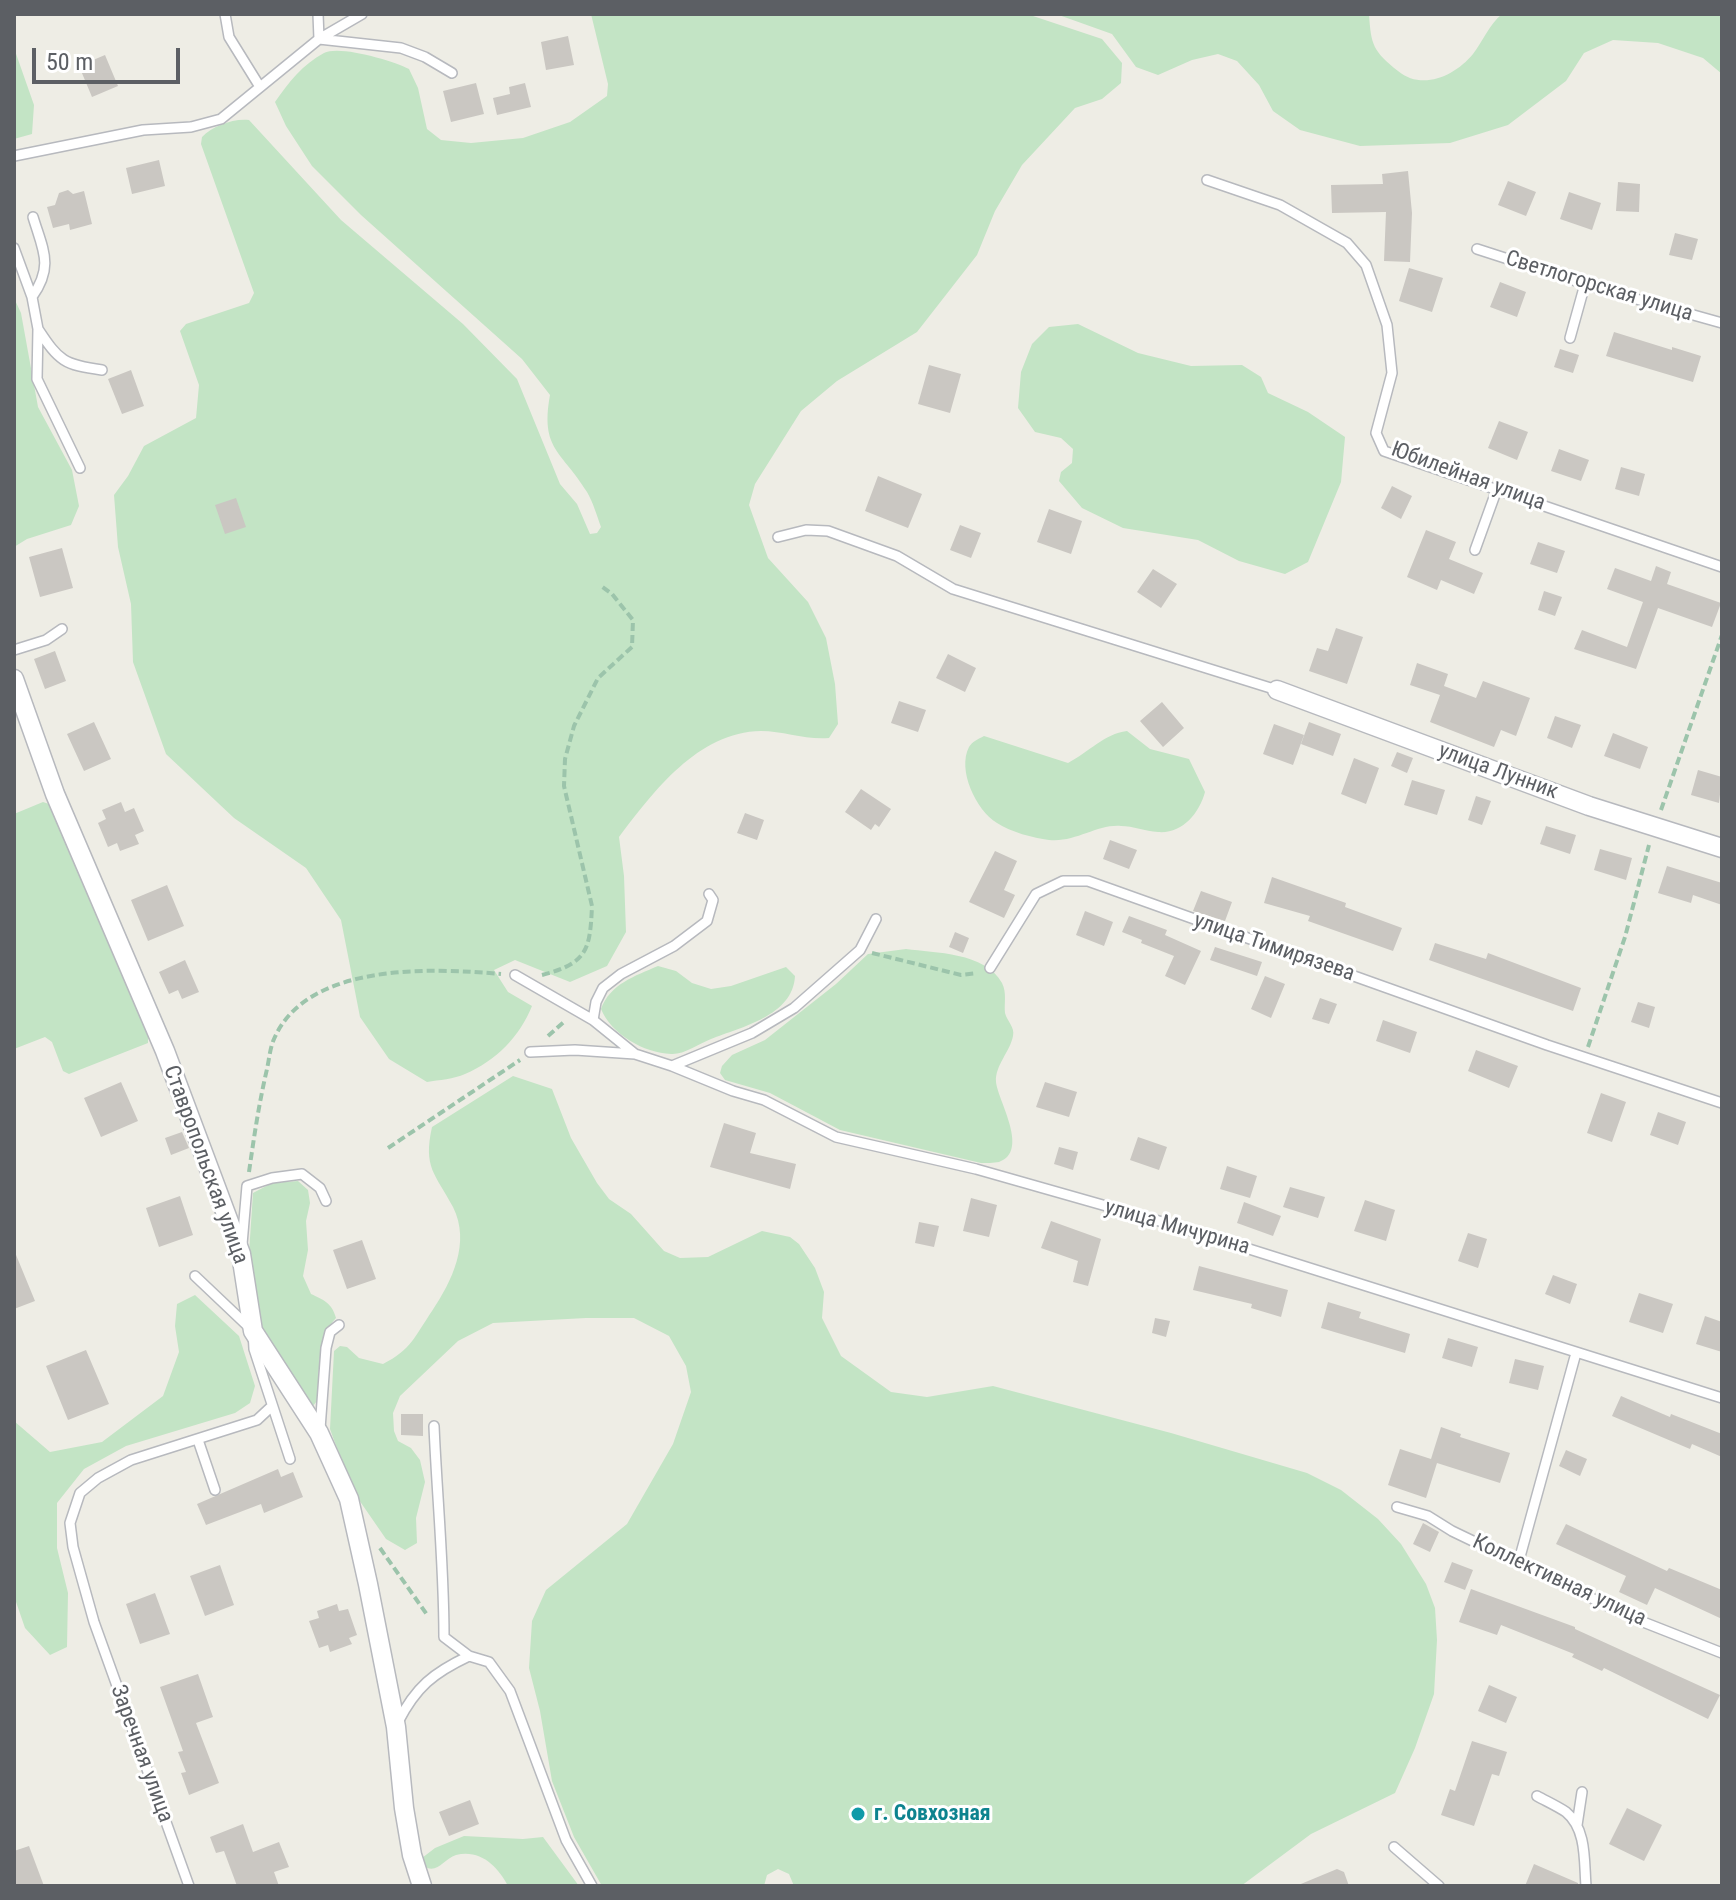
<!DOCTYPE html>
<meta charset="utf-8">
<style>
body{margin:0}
#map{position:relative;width:1736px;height:1900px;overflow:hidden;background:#eeede5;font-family:"Roboto Condensed",sans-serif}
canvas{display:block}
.frame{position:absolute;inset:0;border:16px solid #5c5f64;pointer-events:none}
.scale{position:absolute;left:32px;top:48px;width:148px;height:36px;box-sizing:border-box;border:4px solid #5c5f64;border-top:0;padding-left:10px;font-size:24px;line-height:28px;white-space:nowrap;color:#5c5f64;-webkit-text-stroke:6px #fff;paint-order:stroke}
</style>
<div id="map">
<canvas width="1736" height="1900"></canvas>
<div class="frame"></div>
<div class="scale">50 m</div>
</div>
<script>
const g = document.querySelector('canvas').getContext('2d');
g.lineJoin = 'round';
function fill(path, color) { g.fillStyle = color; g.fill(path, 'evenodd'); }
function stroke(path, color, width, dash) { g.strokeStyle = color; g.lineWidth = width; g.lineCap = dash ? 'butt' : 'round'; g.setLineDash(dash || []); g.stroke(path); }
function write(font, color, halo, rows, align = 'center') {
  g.font = font + ' "Roboto Condensed",sans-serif'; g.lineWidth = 6; g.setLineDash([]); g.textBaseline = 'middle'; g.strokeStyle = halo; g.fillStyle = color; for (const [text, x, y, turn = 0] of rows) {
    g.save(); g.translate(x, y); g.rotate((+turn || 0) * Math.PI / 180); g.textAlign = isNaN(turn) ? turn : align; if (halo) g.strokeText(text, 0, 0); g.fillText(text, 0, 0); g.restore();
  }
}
const green = new Path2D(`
 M591,14H1027L1102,39L1122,63L1121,83L1102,99L1075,108L1022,165L995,211L977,255L917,332L837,381L801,411L755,484L749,505L768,558L808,602L826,638L835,684L838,724L829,738C805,740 784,731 761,731C698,732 654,791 619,837L624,876L626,932L607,966L570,982L515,960L494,970L508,992L532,1006C520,1036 496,1061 465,1074C454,1079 439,1080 427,1082L389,1059L360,1017L341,920L306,868L234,818L166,754L133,662L131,604L118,547L114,495L128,476L144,446L196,418L199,385L180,331L186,324L249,303L254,293L201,144L202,137C212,126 234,118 249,120L341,220L463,324L517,379L560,484L577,504L590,534L597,533L601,527C597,516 593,502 587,492C562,451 540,450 550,395L522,359L361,215L312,166L286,126L275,102C288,83 303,64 324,53C340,45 393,61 409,69L418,88L427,129L441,140L471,143L523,138L570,122L607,96L608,84Z
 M1056,14H1369C1371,45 1373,51 1398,71C1422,91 1455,76 1473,54C1483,41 1489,25 1502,14H1722V74L1703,58L1658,43L1613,40L1584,53L1566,81L1508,125L1450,143L1360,146L1300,130L1273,111L1259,85L1237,61L1218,54L1192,60L1158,75L1136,67L1112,34Z
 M14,48L34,105L32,134L14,139Z
 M14,298L21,313L38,407L72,470L79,506L71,525L27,539L14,547Z
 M1078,324L1138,353L1191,366L1242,365L1261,377L1268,393L1308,412L1345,437L1341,482L1308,562L1285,574L1239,561L1198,540L1123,528L1082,508L1059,481L1061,472L1072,463L1073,449L1061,438L1035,432L1018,408L1021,372L1032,344L1049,327Z
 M1127,731L1150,749L1189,759L1205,792C1199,814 1182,834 1158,832C1145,831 1133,826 1121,826C1097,824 1075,843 1049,840C1033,838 1011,832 997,823C976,810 957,770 969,747C972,742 978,739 984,736L1068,763C1089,752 1104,734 1127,731Z
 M43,802L49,804L148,1036V1043L69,1074L63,1071L52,1042L45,1037L14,1049V814Z
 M906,949C935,953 985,952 1002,983C1007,993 1004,1003 1005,1013C1007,1021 1015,1027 1013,1036C1010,1052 995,1065 996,1082C998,1101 1030,1151 999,1162C994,1163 986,1163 981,1163L840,1130L770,1093L725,1080L720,1073L722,1066L732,1055L765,1040L836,984L868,954Z
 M658,966L676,971L692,983L711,989L731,986L786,967L795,976C793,1016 741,1027 711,1039C699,1044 683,1055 671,1054C644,1053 611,1034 601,1009C610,984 635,976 658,966Z
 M513,1076L552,1089L571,1138L597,1183L609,1199L631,1214L664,1251L680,1258L708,1257L762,1231L790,1237L799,1244L815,1268L824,1292L822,1318L841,1356L891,1392L927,1397L993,1386L1171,1433L1307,1473L1341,1490L1378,1519L1401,1544L1426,1584L1435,1608L1437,1640L1434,1694L1415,1748L1395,1793L1311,1834L1241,1886H794L789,1874L778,1869L767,1875L764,1886H602L574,1837L552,1781L540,1711L529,1668L532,1621L546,1590L627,1524L673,1444L691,1392L686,1366L669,1336L634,1318H586L493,1323L458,1341L400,1396L393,1413L394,1431L398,1441L411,1448L420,1460L425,1482L416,1518L417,1543L405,1550L386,1539L357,1497L335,1443L330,1429L334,1351L340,1346L347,1347L359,1358L383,1364C411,1350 415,1336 432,1311C452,1281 471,1243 453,1207C435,1173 423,1168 432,1127Z
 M298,1181L308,1190L310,1203L306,1221L308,1250L303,1276L311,1294C324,1300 332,1303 336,1318C316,1338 320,1374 317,1401L313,1406L308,1404L262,1332L249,1253L253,1193L272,1183Z
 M195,1295L239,1336L255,1386L250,1403L235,1413L126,1446L84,1469L57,1503V1548L68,1593L67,1647L50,1655L25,1628L14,1596V1421L50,1452L102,1442L163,1396L179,1352L175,1326L177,1304Z
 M464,1836L523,1839L543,1837L579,1886H508C498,1867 481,1849 456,1855C443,1859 437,1876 422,1865V1858L435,1848Z`);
const building = new Path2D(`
 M568,36L574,65L546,70L541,42Z
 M105,55L118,86L92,97L79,66Z
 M476,83L484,114L451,122L443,91Z
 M525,83L531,107L497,115L493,98L510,94L509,87Z
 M159,160L165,186L132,194L126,168Z
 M1408,171L1412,213L1410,262L1384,261L1386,212L1332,213L1331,185L1383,184L1382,174Z
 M1508,181L1536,192L1526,216L1498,205Z
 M1618,182L1640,184L1639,212L1616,211Z
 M68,190L73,194L84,191L92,224L70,230L69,224L53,228L47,207L55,205L59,193Z
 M1569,192L1601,203L1592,230L1560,219Z
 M1675,233L1698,239L1692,260L1669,255Z
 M1409,268L1443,278L1432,312L1399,301Z
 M1500,282L1526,292L1517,317L1490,307Z
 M1614,332L1672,350V347L1701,356L1693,382L1606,356Z
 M1560,349L1579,355L1573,373L1554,367Z
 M929,365L961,374L950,413L918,404Z
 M131,370L144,406L122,414L108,379Z
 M1499,421L1528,432L1517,460L1488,448Z
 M1559,449L1589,460L1581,481L1551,471Z
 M1621,467L1645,474L1639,496L1615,489Z
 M878,476L922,494L908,528L865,511Z
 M1392,486L1412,496L1401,519L1381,508Z
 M236,498L246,527L225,534L215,505Z
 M1049,509L1082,521L1071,554L1037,542Z
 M960,525L981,533L971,558L950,550Z
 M1426,530L1456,542L1449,559L1483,573L1474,594L1441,580L1437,590L1407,577Z
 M1538,542L1565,551L1557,573L1530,564Z
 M62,548L73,588L40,597L29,557Z
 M1656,566L1671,572L1667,584L1721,603L1712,627L1658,608L1636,669L1574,649L1582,630L1627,647L1643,602L1607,589L1615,568L1651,581Z
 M1153,569L1177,584L1161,608L1137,592Z
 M1544,591L1562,597L1555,616L1538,610Z
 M1336,628L1363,637L1347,684L1309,671L1317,648L1328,651Z
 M55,651L66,681L45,689L34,659Z
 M948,654L976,668L965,692L936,678Z
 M1417,663L1448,674L1444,686L1476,698L1483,681L1530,698L1516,736L1501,730L1494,747L1430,722L1440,695L1410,685Z
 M899,701L926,710L918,732L891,723Z
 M1162,702L1184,728L1163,747L1140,721Z
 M1555,716L1581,725L1572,748L1547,738Z
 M94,722L111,759L84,771L67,734Z
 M1309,722L1341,734L1333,756L1301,744Z
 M1274,724L1304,735L1293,765L1263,754Z
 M1613,733L1648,747L1640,769L1604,756Z
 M1397,752L1413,758L1407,773L1391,766Z
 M1354,758L1379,768L1366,804L1341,794Z
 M1698,770L1722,777L1719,803L1691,795Z
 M1412,780L1445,790L1437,815L1404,805Z
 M861,789L891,809L879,827L875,824L871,830L845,812Z
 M1476,796L1491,801L1482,825L1468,820Z
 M121,802L125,812L134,808L144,831L135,835L139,844L120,851L117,843L108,847L98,823L106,819L102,810Z
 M745,813L764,820L757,840L737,833Z
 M1546,826L1576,835L1570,854L1540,844Z
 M1110,840L1137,850L1129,869L1103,859Z
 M1600,849L1632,858L1626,880L1594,870Z
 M995,851L1017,861L1004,890L1015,895L1004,918L969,902Z
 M1667,866L1722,883V905L1693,895L1691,903L1658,893Z
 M1272,877L1346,903L1345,907L1402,928L1393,951L1308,921L1310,916L1264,903Z
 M167,885L184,926L148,941L131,900Z
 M1201,891L1232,902L1225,921L1193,911Z
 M1085,911L1113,922L1104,946L1076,935Z
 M1129,916L1167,930L1165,935L1201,951L1185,985L1165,976L1174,956L1141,943L1142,940L1122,932Z
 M955,932L969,938L963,953L949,947Z
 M1435,943L1486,959L1488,953L1581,988L1573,1011L1429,960Z
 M1215,947L1262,962L1257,976L1210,960Z
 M185,960L199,992L182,999L178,990L169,994L159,972Z
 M1265,976L1285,984L1271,1018L1251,1009Z
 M1320,998L1337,1004L1329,1024L1312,1019Z
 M1638,1002L1655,1007L1649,1028L1631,1022Z
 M1383,1020L1417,1032L1410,1053L1376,1041Z
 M1476,1050L1518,1066L1509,1088L1468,1071Z
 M121,1082L138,1121L101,1137L84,1098Z
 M1045,1082L1077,1092L1069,1117L1036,1107Z
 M1601,1093L1626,1102L1612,1142L1587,1133Z
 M1658,1112L1686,1122L1678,1145L1650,1135Z
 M724,1123L756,1133L750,1153L796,1164L790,1189L710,1167Z
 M182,1132L189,1148L171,1155L165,1138Z
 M1138,1137L1167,1147L1159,1170L1130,1160Z
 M1059,1147L1078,1152L1073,1170L1054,1164Z
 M1227,1166L1257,1176L1250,1198L1220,1189Z
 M1290,1187L1325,1197L1318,1218L1283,1207Z
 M180,1196L193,1235L159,1247L146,1208Z
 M971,1198L997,1205L989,1237L963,1231Z
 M1365,1200L1395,1210L1386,1241L1354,1231Z
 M1244,1202L1281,1216L1273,1236L1237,1223Z
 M1051,1221L1101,1239L1088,1286L1073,1282L1078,1261L1041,1248Z
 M919,1222L939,1226L934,1247L915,1243Z
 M1468,1233L1487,1239L1478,1268L1458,1261Z
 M362,1240L376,1279L347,1289L333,1250Z
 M14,1250L35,1301L14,1309Z
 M1199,1266L1288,1290L1281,1317L1251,1308L1252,1304L1193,1290Z
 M1553,1275L1577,1284L1570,1304L1545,1294Z
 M1639,1293L1673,1304L1663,1333L1629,1322Z
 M1328,1302L1361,1312L1359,1318L1410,1334L1405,1353L1321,1328Z
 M1705,1316L1722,1322V1352L1696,1344Z
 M1155,1318L1170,1321L1166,1337L1152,1333Z
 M1448,1338L1478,1347L1472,1367L1442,1358Z
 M86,1350L109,1404L68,1420L46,1366Z
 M1515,1359L1544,1366L1538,1390L1509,1383Z
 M1621,1396L1670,1417L1671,1414L1722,1434V1457L1692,1444L1690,1449L1612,1416Z
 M401,1414H423V1436L401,1435Z
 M1441,1427L1461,1434L1460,1437L1510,1453L1500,1483L1437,1463L1426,1498L1388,1485L1400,1449L1431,1459Z
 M1566,1450L1587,1459L1580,1476L1559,1466Z
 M278,1469L281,1477L293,1472L303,1497L264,1513L261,1504L206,1525L197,1504Z
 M1423,1523L1439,1532L1430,1552L1413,1544Z
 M1566,1524L1667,1571L1669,1568L1722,1590V1619L1655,1588L1647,1605L1619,1592L1626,1576L1556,1544Z
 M1452,1562L1473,1570L1465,1590L1444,1582Z
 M220,1565L234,1605L205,1616L190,1576Z
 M1471,1589L1575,1627V1629L1720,1695L1708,1719L1604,1668L1602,1671L1572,1657L1574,1654L1501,1625L1497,1635L1459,1622Z
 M155,1593L170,1634L140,1644L126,1604Z
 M337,1604L339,1611L348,1609L357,1635L349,1638L352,1644L330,1652L328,1645L319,1648L309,1621L319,1618L317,1611Z
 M198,1674L213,1717L196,1723L219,1783L189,1795L181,1773L186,1772L178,1752L183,1751L160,1687Z
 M1489,1685L1517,1697L1506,1723L1478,1711Z
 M1472,1741L1507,1752L1499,1776L1492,1774L1474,1826L1441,1815L1450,1789L1455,1791Z
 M470,1800L479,1824L449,1836L439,1812Z
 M1627,1808L1662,1825L1644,1861L1609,1844Z
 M243,1824L253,1852L279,1842L289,1867L274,1872L279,1886H237L224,1851L216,1853L210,1837Z
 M29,1846L44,1886H14V1851Z
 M1534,1864L1578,1883V1886H1525Z
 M1337,1869L1344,1872L1349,1886H1296Z`);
const path = new Path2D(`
 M1661,810L1722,635
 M872,953L961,975L977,973
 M542,975C587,963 590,951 592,906L564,786L565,759L574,726L598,678L632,647L633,620L612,594L601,586
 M548,1036L565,1021
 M1588,1047L1625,937L1649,845
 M388,1148L520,1060
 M249,1172C254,1137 259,1103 267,1069C269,1060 270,1048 274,1039C307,962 432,968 501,974
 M380,1548L428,1616`);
const lane = new Path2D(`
 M225,14L229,37L260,87
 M318,14L319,39L401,48L425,57L452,73
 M14,156L143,130L191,127L221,119L319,39L362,14
 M1207,180L1280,205L1347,243L1366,265L1387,325L1392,373L1376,433L1384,451L1722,567
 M14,248L32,297L38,329L37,379L80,468
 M1477,249L1604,290L1722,323
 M32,297C54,266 43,250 33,217
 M38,329C59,361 64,365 102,370
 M1570,338L1585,284
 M778,537L806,530L828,531L897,556L953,589L1277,690
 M1475,550L1497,489
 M14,650L46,640L62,629
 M990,968L1036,894L1063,881H1088L1547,1045L1722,1103
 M515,975L593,1020L635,1054
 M593,1020L596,1002L603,988L621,974L674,946L707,921L713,900L709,894
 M530,1052L575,1050L635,1054L672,1066L733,1091L764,1100L836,1137L976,1169L1173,1225L1722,1398
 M672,1066L752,1033L794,1008L860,950L876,919
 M242,1244L247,1186L272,1178L302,1174L320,1188L326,1201
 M195,1276L253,1331L254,1349L290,1459
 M434,1426C437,1496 444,1566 444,1637L469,1656L489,1662L510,1691L566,1840L592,1886
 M320,1429L326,1348L330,1332L339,1325
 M198,1440L215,1490
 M1397,1507L1428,1516L1452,1531L1633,1618L1722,1653
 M1518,1564L1576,1353
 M398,1722C416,1687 433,1673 469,1656
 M1537,1796C1546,1801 1557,1806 1566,1812C1587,1829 1584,1862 1586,1886
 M1577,1825L1582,1792
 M1394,1847L1439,1886
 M189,1886L94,1622L73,1547L70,1523L80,1493L98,1478L131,1460L257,1420L272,1406`);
const street = new Path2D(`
 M14,679L55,794L165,1051L241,1254L253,1331L319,1433L349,1499L368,1584L396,1727L404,1808L412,1855L422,1886
 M1277,690L1589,806L1722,848`);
const markers = [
 [858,1814,8,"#0f9aa8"]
];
const streetNames = [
 ["Светлогорская улица",1599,287,17],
 ["Юбилейная улица",1468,477,20],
 ["улица Лунник",1498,772,20],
 ["улица Тимирязева",1274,948,19],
 ["Ставропольская улица",205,1165,70],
 ["улица Мичурина",1177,1228,16],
 ["Коллективная улица",1559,1581,25],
 ["Заречная улица",141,1754,70]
];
const cultureNames = [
 ["г. Совхозная",874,1814]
];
fill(green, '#c3e4c5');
fill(building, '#cac7c2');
stroke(lane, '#b7b9be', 12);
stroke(street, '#b7b9be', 21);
stroke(path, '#9cc4ab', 4, [8, 4]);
stroke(lane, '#fff', 9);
stroke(street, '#fff', 18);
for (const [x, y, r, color] of markers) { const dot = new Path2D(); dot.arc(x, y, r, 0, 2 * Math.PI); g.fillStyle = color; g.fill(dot); stroke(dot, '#fff', 3); }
write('22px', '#5c5f64', '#fff', streetNames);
write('bold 22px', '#0d838f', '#fff', cultureNames, 'left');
</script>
